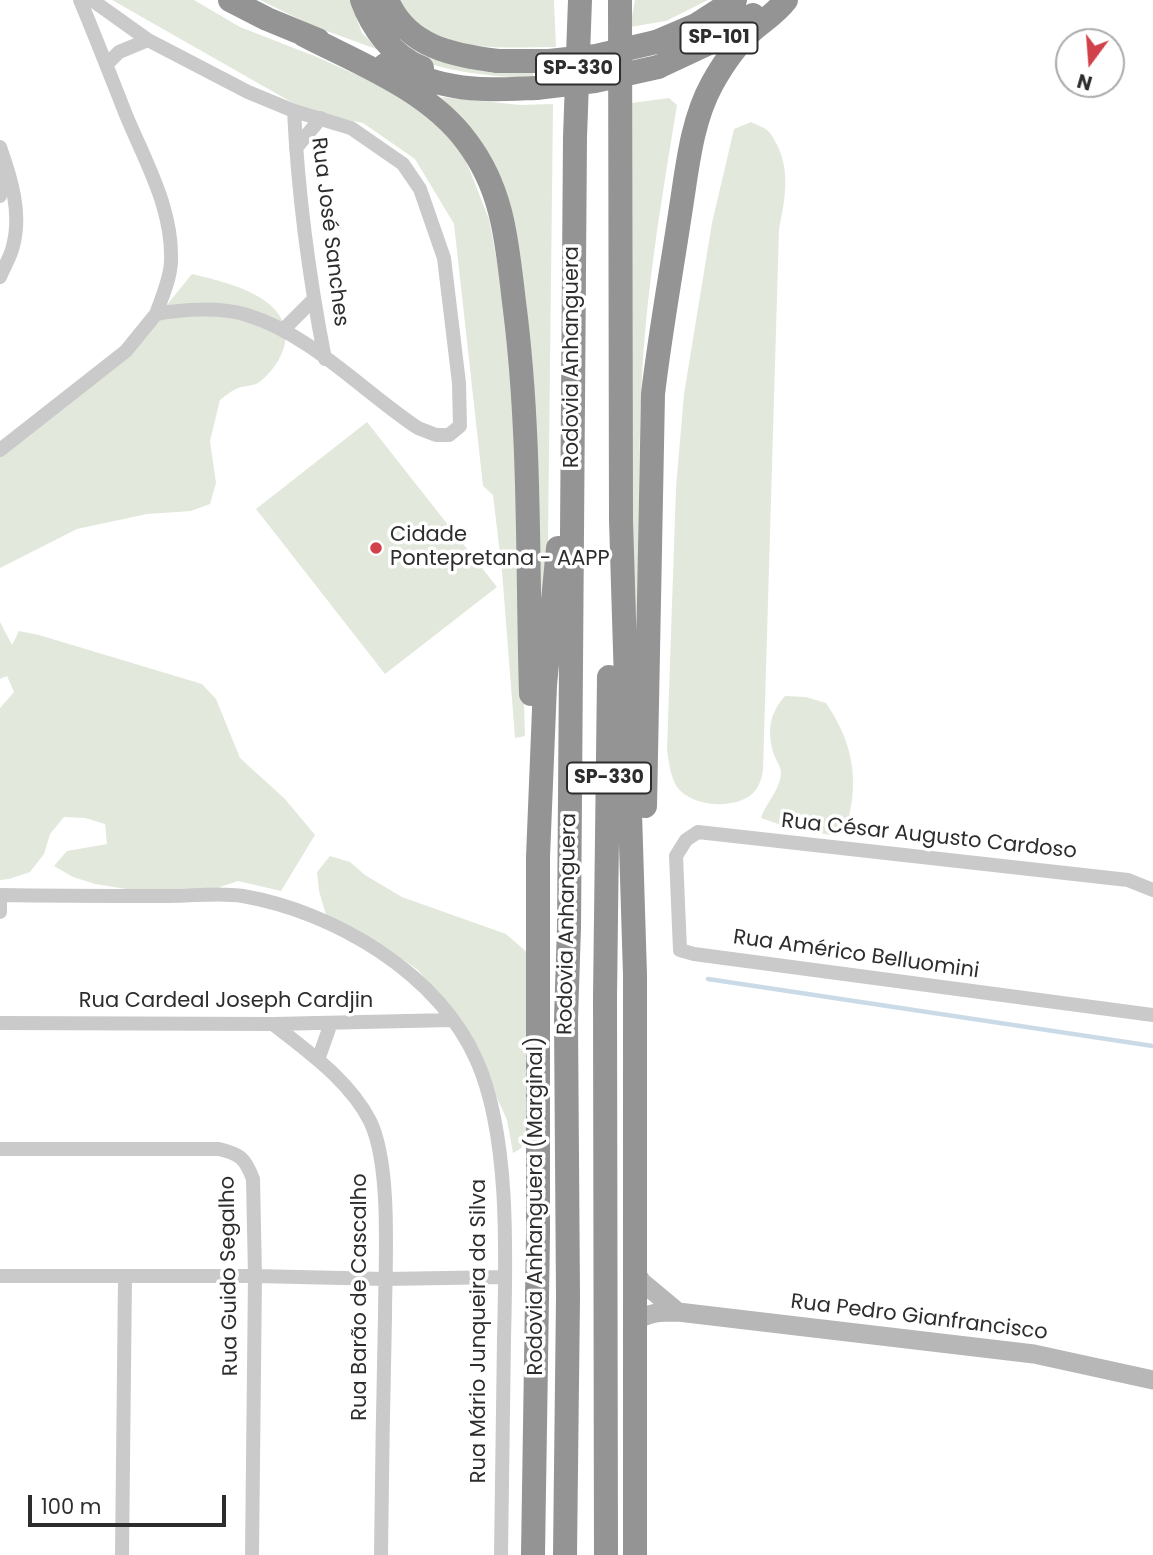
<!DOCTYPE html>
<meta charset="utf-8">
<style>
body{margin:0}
#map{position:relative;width:1153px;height:1555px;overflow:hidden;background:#fff;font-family:Poppins,sans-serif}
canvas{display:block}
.north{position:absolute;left:1055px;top:28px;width:70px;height:70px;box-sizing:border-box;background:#fff;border:2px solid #ababab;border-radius:50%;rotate:196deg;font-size:19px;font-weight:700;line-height:28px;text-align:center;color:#2d2d2d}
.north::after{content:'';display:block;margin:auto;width:24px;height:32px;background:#d14149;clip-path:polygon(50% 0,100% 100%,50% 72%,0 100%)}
.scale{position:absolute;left:28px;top:1495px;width:198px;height:32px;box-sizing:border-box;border:4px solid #2d2d2d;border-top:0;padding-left:9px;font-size:21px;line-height:24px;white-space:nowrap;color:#2d2d2d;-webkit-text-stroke:5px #fff;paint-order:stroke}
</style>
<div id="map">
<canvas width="1153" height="1555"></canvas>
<div class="north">N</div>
<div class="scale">100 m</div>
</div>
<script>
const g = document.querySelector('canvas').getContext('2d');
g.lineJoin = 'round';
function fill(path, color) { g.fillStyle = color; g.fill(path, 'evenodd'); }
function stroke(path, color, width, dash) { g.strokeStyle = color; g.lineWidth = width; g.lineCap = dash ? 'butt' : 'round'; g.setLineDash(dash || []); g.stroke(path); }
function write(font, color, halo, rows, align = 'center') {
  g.font = font + ' Poppins,sans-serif'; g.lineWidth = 7; g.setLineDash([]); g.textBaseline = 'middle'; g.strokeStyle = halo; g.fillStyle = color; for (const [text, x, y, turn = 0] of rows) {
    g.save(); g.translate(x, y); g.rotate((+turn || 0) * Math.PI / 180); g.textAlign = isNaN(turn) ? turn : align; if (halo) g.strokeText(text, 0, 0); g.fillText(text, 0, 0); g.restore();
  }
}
const green = new Path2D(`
 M112,0H194L240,27L317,57L390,90L433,120L464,156L489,219L504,299L517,455L525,736L515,738L502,571L493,495L483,486L454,224L415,159L363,123L307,111Z
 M260,0H350L362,33L379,50L313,26Z
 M398,0H554L556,47C499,47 432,56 398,0Z
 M635,0H708L666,21L630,27Z
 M380,13L533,72V79C501,76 434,73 409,53C397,43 389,25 380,13Z
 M441,97L521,105L553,104L548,541L540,674L533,423L479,142Z
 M669,98L677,105C661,203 644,302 641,401C637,511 639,621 638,731L632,532L631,103Z
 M751,122C757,125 766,128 770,133C792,164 786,195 779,229L763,770C762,778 759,788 752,794C733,810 692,807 677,787C670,776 669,762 667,750L676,488L684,394L712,223L734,129Z
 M192,274C226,282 293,297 285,343C282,358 271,374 258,383C253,386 244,386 238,388C231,391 225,396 220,400L210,441L216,483L210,504L191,511L147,514L77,529L0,568V444L135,344Z
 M367,422L497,587L385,674L256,509Z
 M0,622L12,645L19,631L39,635L202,684L216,699L240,758L285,799L315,835L281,891L238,881L217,888L157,894L95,884L73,877L54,866L67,851L107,844L105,824L85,818L64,817L50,834L44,854L30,872L9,879L0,880V708L14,692L7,676L0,679Z
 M785,696L806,697L826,703C852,741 860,779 847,824L830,835L784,826L761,818C766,803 780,790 781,773C781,766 775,759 773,752C767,729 770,713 785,696Z
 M330,856L350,862L365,875L402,897L506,934L536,960L533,1133L520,1149L513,1153L507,1120L497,1098L462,1044L432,988L418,970L398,956L379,948L326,915L319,891L317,872Z`);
const stream = new Path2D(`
 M708,979L1153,1046`);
const street = new Path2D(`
 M80,0C96,38 111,77 126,115C146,163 173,209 171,262C170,280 162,297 156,314
 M107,64L119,52L148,40
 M294,111C298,194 309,277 325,359
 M0,147C11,178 22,213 13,246C11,256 4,267 0,277
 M296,148L321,118
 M0,196L1,159
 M283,330L314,299
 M0,450L126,351L156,314C183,309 221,307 247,315C312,335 362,391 418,428L436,435H449L460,426L459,383L444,258L420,189L403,164L351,128L294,111L248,92L148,40L92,0
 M1153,890L1128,880L698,832L686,840L676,856L680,950L694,954L1153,1015
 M0,895C56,896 113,896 169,896C193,896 220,892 243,896C335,912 438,973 477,1061C510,1136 506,1256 504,1338C503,1410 502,1483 501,1555
 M0,912V895
 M0,1023L273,1024L452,1020
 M273,1024C308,1052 349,1080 370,1121C392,1166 385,1265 385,1316C383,1396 382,1475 381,1555
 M318,1060L331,1023
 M0,1149H219C240,1154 245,1158 253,1179L255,1276L252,1555
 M0,1276H255L385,1279L505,1277
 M122,1555L125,1277`);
const secondary = new Path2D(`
 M635,1272L642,1282L678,1312
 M635,1322C649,1312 660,1312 678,1312L1034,1354L1153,1380`);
const highway = new Path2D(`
 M230,0L267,19L318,40
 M362,0C372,28 393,57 422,68
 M387,0C407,47 452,55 498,61
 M620,0L621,520L635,975V1555
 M304,35C360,64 429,90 467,142C504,191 507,244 514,302C531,432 527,563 531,694
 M656,42L696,25L735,0
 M385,65C408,73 430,82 454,86C480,91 509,89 536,88
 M658,67L718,39L753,15
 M645,806L653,394C660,334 671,274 680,214C687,171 691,122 712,84C723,64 738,43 754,29C766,19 777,12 786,0
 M533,1555L538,1233V857L545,685L558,548
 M565,1555L568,1297L566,1019L569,927L575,137L580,0
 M606,1555L605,998L609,677`);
const highwayBridge = new Path2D(`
 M498,61H549L596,56L656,42
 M536,88L595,81L658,67`);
const markers = [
 [376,548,7,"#d14149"]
];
const shields = [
 [719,38,77],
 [578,69,84],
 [609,778,84]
];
const shieldNames = [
 ["SP-101",719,38],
 ["SP-330",578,69],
 ["SP-330",609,778]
];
const streetNames = [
 ["Rua José Sanches",329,232,83],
 ["Rodovia Anhanguera",573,357,-90],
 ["Rua César Augusto Cardoso",929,837,6],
 ["Rodovia Anhanguera",568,924,-89],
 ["Rua Américo Belluomini",856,955,8],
 ["Rua Cardeal Joseph Cardjin",226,1002],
 ["Rodovia Anhanguera (Marginal)",537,1206,-90],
 ["Rua Guido Segalho",230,1276,-91],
 ["Rua Barão de Cascalho",361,1297,-90],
 ["Rua Pedro Gianfrancisco",919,1318,7],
 ["Rua Mário Junqueira da Silva",480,1331,-90]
];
const poiNames = [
 ["Cidade",390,536],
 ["Pontepretana - AAPP",390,560]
];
fill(green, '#e2e9dc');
stroke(stream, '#cadbe7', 4.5);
stroke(street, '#cacaca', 14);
stroke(secondary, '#b7b7b7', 19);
stroke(highway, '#949494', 24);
stroke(highwayBridge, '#949494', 24);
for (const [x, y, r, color] of markers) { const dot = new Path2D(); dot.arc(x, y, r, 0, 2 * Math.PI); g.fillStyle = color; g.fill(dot); stroke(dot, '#fff', 2.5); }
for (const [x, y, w] of shields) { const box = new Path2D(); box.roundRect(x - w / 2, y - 15.5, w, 31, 5); g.fillStyle = '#fff'; g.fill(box); stroke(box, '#2d2d2d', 2); }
write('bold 19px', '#2d2d2d', null, shieldNames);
write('21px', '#2d2d2d', '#fff', streetNames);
write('21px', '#2d2d2d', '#fff', poiNames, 'left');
</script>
